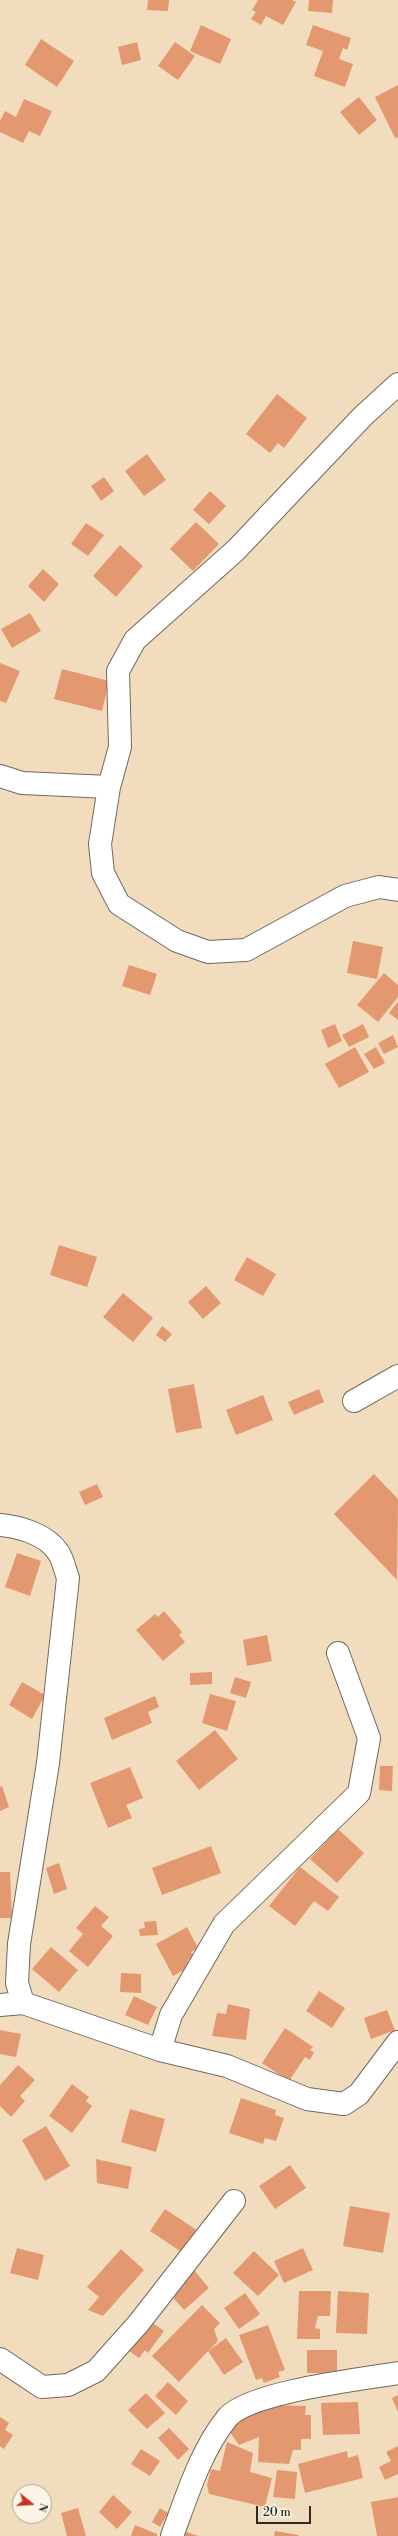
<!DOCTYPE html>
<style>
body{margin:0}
#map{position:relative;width:398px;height:2536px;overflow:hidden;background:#f1ddbd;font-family:"Libre Bodoni",serif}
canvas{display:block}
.north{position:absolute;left:12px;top:2484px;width:40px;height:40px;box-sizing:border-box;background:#fcf5e5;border:1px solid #a8a49b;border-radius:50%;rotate:108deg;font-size:11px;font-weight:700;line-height:16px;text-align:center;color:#2b2b2b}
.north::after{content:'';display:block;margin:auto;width:14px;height:18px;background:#c8321e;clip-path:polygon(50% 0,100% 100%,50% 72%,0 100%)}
.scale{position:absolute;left:256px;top:2506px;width:55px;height:18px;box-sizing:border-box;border:2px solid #2b2b2b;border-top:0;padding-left:5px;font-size:12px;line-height:14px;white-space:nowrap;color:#2b2b2b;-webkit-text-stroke:3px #fcf5e5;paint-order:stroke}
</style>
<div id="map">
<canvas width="398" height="2536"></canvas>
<div class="north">N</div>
<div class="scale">20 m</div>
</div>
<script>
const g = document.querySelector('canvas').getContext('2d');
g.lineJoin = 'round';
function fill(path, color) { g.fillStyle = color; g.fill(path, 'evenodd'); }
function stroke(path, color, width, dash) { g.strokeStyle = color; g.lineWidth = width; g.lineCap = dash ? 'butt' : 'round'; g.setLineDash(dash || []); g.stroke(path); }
const building = new Path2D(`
 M148,0H169L168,11L147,10Z
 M258,0H292L296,2L283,25L266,16L261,25L251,19L256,12L252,10Z
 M309,0H333L332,13L308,11Z
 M201,25L231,39L220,64L190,51Z
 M313,25L351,38L347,50L343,48L339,59L353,64L345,87L314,76L323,51L306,45Z
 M41,39L74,61L57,87L25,65Z
 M137,42L141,60L122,65L118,47Z
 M175,42L195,56L178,80L158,66Z
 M398,85V137L395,138L375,97Z
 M359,97L377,120L359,135L340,112Z
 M24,99L52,111L40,136L29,131L23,143L0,132V121L5,111L16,117Z
 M277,394L307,418L284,448L278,443L270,453L246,434Z
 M147,454L166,480L144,496L125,471Z
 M104,477L114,491L101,501L91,486Z
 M210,491L226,506L209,524L193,510Z
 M196,522L219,544L193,571L170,549Z
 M86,523L104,535L88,556L71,544Z
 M120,545L143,566L116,597L93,576Z
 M43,569L59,584L44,602L28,586Z
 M30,613L41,631L12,648L1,629Z
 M0,663L20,671L6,703L0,701Z
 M62,669L109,681L102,711L54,699Z
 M353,941L383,947L377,979L347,973Z
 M129,965L157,974L150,995L122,986Z
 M384,973L398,985V997L378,1022L357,1005Z
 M398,1002V1020L389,1013Z
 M335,1024L342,1041L328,1048L321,1030Z
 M363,1024L369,1037L349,1047L342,1035Z
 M393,1035L398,1047L384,1054L378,1043Z
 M355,1047L369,1072L339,1088L325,1064Z
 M376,1047L385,1063L374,1069L364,1054Z
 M59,1245L97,1257L87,1287L50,1275Z
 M247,1257L276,1274L263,1296L234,1280Z
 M206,1286L221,1303L203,1319L188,1302Z
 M123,1293L153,1318L133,1342L103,1317Z
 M162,1326L172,1334L165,1342L156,1335Z
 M194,1384L202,1428L176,1433L168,1389Z
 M319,1389L324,1402L294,1415L288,1402Z
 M263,1395L273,1420L236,1435L226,1410Z
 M374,1474L398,1499L397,1580L334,1514Z
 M97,1484L103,1497L85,1505L79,1492Z
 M17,1553L41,1561L30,1596L5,1587Z
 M164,1611L182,1632L179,1635L185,1642L163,1661L136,1630L155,1614L158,1617Z
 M267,1635L272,1661L247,1666L243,1640Z
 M212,1672V1684L190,1685V1673Z
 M235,1677L251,1682L246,1698L230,1693Z
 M22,1682L45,1695L32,1719L9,1705Z
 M210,1694L236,1701L227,1731L202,1723Z
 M155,1696L159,1707L148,1712L152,1723L112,1740L104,1718Z
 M215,1730L238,1759L199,1790L176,1761Z
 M380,1766H393L392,1791L379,1790Z
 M130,1767L143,1798L126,1805L132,1818L108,1828L90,1783Z
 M2,1786L9,1807L0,1811V1787Z
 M338,1829L364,1853L337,1883L310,1859Z
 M211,1846L221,1873L162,1895L152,1868Z
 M59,1863L67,1889L54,1894L46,1868Z
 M300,1867L339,1897L328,1911L314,1901L295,1926L269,1906Z
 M0,1872H10L12,1918H0Z
 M95,1906L109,1917L101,1926L113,1936L88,1967L69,1951L83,1934L76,1928Z
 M156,1921L158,1935L140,1936L139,1929L145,1928L144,1922Z
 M187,1927L198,1948L191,1952L194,1957L188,1960L189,1967L173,1976L156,1944Z
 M51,1947L78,1970L59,1992L32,1969Z
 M121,1973L141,1974V1993L120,1992Z
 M319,1991L345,2008L332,2028L306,2011Z
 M134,1996L157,2007L148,2025L125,2015Z
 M228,2004L250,2009L246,2040L212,2036L217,2013L226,2014Z
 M387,2010L395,2030L371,2039L364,2018Z
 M285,2028L313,2047L310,2050L314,2052L310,2060L305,2057L289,2081L262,2063Z
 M0,2030L21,2034L16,2057L0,2054Z
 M18,2065L35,2080L20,2096L25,2101L11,2117L0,2106V2085Z
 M72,2084L89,2097L86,2101L92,2106L72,2133L49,2116Z
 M241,2098L276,2110L275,2115L284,2118L276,2141L265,2138L263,2144L229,2133Z
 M130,2109L165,2119L156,2152L121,2142Z
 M46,2126L70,2166L45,2181L22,2140Z
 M96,2159L132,2167L128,2189L97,2183Z
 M290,2165L306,2188L275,2209L259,2186Z
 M350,2206L390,2213L383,2253L343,2246Z
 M165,2209L198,2231L183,2253L150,2231Z
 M17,2248L44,2255L38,2280L10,2273Z
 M303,2248L313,2270L284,2283L274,2261Z
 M121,2249L144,2270L103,2316L88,2310L99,2297L87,2287Z
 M254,2251L279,2275L258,2296L233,2273Z
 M193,2269L209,2288L184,2310L168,2292Z
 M299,2291H331L330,2316H318L315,2328L320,2329V2339H297Z
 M338,2291L369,2293L367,2334L336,2333Z
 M245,2293L260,2314L239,2329L224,2308Z
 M202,2305L220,2323L214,2329L218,2341L208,2351L226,2338L243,2362L224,2375L208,2351L179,2382L152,2356Z
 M147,2319L164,2331L148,2353L145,2350L139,2358L125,2348Z
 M268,2325L285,2370L278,2372L280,2377L264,2383L262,2378L256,2380L239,2335Z
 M307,2350H337V2373H307Z
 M168,2382L188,2401L176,2415L155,2396Z
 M146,2393L165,2413L147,2429L128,2410Z
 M398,2395V2412L392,2398Z
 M358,2402L360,2434L323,2435L321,2403Z
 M266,2405L306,2406L305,2415H311V2439H301V2450H293L289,2464L258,2462L259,2437L239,2445L230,2432L236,2422Z
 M0,2417L9,2423L5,2430L13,2435L4,2449L0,2446Z
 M169,2428L189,2449L178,2460L158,2438Z
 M227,2442L253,2453L250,2472L272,2478L265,2507L209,2494L207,2485L211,2469L220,2471Z
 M398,2446V2474L385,2480L379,2467L391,2461L386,2452Z
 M141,2449L160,2461L150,2476L131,2464Z
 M347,2451L348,2458L358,2455L363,2478L305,2493L298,2464Z
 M277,2470L297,2472L295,2499L273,2497Z
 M113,2495L132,2512L117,2529L99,2512Z
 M398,2497V2536H377L371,2502Z
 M78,2508L86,2536H67L61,2513Z
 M160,2508L168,2513L160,2527L152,2522Z
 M135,2525L157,2534V2536H131Z
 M184,2531L198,2536H183Z
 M275,2531L298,2535V2536H274Z`);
const minor = new Path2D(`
 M398,384L363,416L236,550L135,640L118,671L120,747L109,787L100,844L103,873L119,904L177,941L208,952L246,950L345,896L379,887L398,890
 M0,776L22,783L109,787
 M354,1401L398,1376
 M0,1525C20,1527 46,1534 58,1552C63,1559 65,1570 68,1578L48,1763L19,1944L17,1983L23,2003L160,2050L227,2066L307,2099L344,2104L359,2094L398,2042
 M0,2005L23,2003
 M160,2050L171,2015L224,1924L359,1793L369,1738L338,1653
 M0,2359L42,2387L68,2385L96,2371L138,2324L234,2201
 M172,2536C187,2496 200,2452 227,2418C248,2392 362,2379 398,2373`);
fill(building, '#e49870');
stroke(minor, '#70695e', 24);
stroke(minor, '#fff', 22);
</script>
